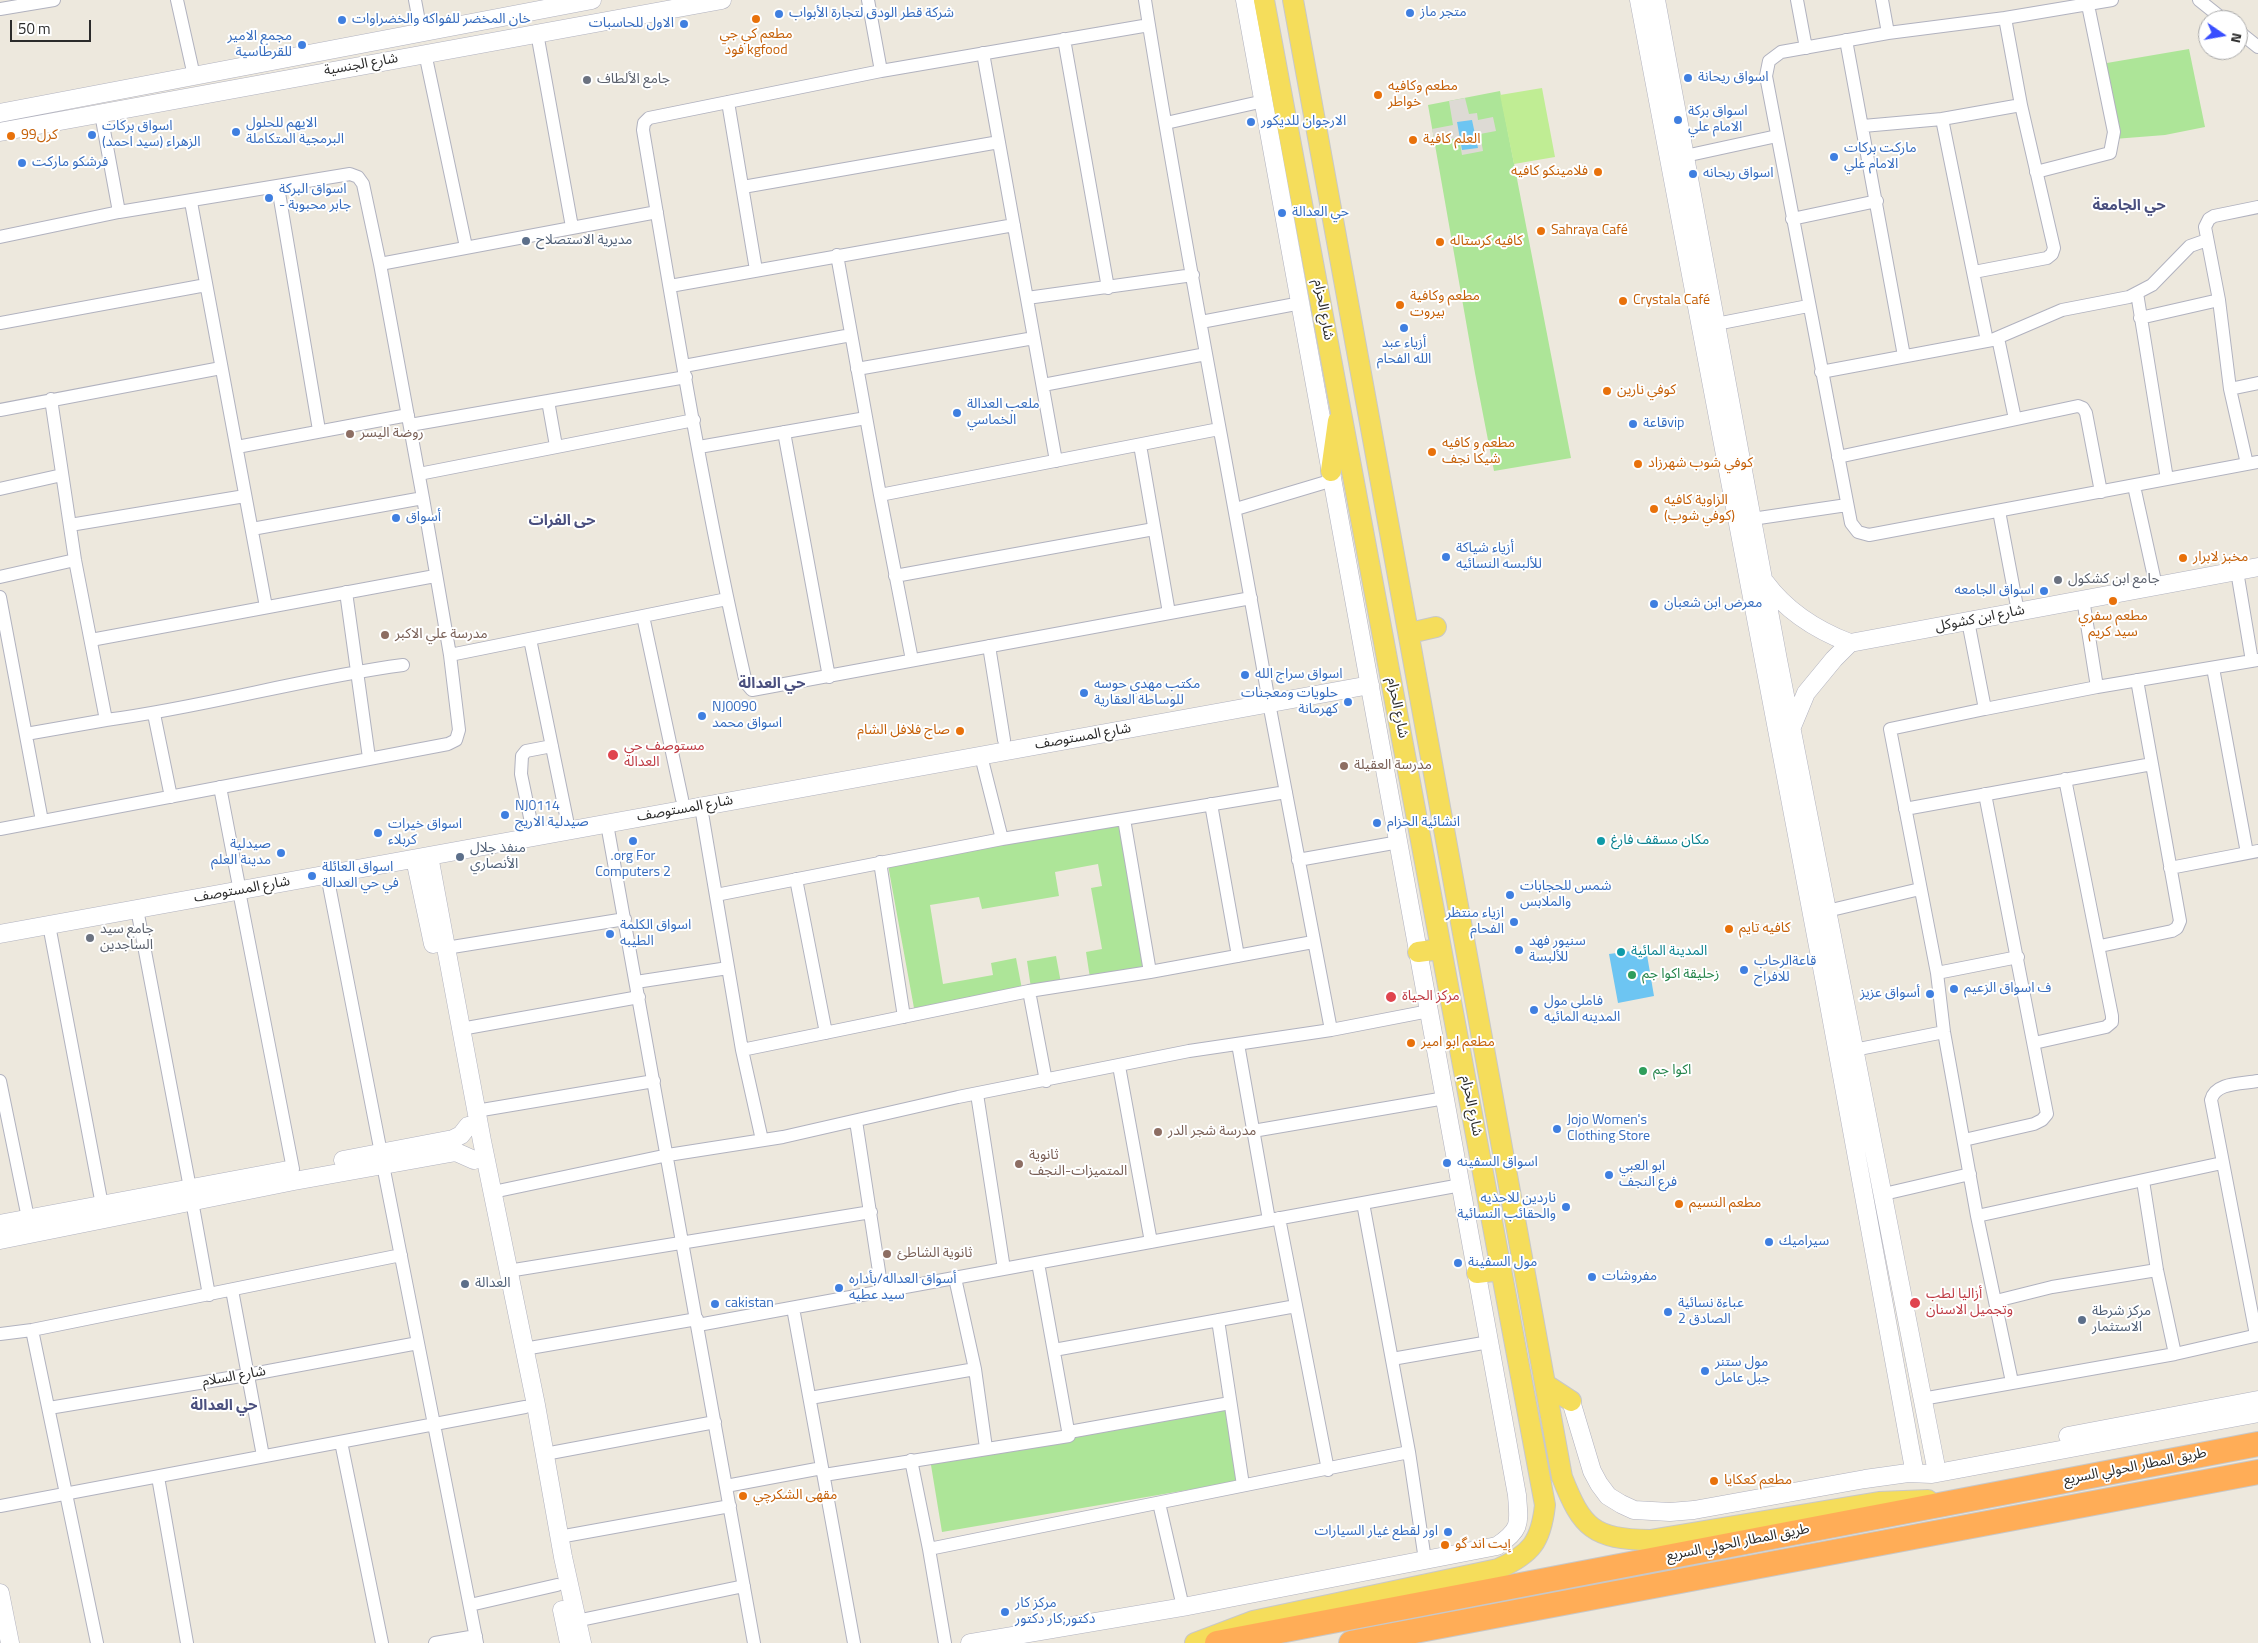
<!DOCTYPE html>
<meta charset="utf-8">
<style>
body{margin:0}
#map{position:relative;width:2258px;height:1643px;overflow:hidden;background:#ede8dd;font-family:"Titillium Web",sans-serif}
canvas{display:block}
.north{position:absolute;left:2198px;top:10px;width:50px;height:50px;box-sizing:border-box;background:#fff;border:1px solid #aaa;border-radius:50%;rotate:102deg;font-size:14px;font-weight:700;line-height:20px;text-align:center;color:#2b2b2b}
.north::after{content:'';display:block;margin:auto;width:18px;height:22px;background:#394eff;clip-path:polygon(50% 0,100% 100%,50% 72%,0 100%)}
.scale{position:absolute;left:10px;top:20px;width:81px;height:22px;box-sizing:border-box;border:2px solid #2b2b2b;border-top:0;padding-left:6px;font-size:15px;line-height:18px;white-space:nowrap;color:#2b2b2b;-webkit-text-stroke:4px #fff;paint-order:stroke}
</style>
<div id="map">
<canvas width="2258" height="1643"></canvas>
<div class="north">N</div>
<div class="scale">50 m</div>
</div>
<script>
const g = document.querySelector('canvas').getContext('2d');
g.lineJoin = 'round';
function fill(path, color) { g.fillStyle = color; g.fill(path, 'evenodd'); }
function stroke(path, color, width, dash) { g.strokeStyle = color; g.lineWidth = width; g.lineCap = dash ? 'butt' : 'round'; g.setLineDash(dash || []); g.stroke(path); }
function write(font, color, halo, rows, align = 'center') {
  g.font = font + ' "Titillium Web","Noto Sans Arabic",sans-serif'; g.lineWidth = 4; g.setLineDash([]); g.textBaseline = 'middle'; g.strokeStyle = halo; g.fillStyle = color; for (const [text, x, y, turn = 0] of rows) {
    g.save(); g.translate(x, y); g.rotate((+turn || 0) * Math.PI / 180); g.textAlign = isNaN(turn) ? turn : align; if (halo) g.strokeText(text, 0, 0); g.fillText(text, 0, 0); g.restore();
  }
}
const green = new Path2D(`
 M2189,49L2205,127L2165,135L2114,139L2101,64Z
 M1500,91L1571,458L1494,471L1475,373L1428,105Z
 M1119,825L1144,968L1090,978L1086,952L1102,949L1091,888L1102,886L1098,864L1055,872L1059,896L982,909L979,897L930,905L943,984L993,975L991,963L1016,958L1022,989L914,1008L888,865Z
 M1056,956L1061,983L1031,988L1027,961Z
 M1228,1408L1240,1481L942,1532L930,1459Z`);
const pitch = new Path2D(`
 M1542,88L1555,157L1514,164L1500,95Z`);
const plaza = new Path2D(`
 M1465,98L1469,114L1477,113L1478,120L1493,117L1496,131L1480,134L1483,151L1462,155L1459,138L1435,142L1432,129L1453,125L1449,101Z`);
const water = new Path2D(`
 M1472,120L1478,148L1462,150L1457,122Z
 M1646,949L1654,996L1618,1003L1609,954Z`);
const street = new Path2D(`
 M177,0L194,76
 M415,0L421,32
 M868,0L881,71
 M1145,0C1181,231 1227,461 1267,691
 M1797,0L1806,48
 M1882,0L1888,33
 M2112,0L2005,18L1888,33L1781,52L1769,61L1766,76L1851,523L1858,532L1869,535L2258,462
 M2199,0L2224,20
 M0,9L54,0
 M1149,25L881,71L649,118L644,123L643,130C674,315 704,500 746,683L752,690L1251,598
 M2238,31L2258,47
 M537,33L572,227
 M1064,39L1108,288
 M1846,40L1904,356
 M425,53L466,247
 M983,53L1056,461
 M728,102L756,270
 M101,114L119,212
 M1942,119L1987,341
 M1166,123L1264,101
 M1863,126L1942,119L2021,105
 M1685,156L1777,136
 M2036,172L2110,153L2114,132L2088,5
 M278,187L319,430
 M743,187L999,142
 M191,202L266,607
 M1792,219L1877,201
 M0,237L119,212L350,174L358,177L363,184L380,264L423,498L450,655L459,730L456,740L448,744L0,829
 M837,255L880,495L912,660
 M380,264L657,212
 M1974,272L2047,258L2052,254L2054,248L2021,105L2005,18
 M670,286L1014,225
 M2137,293L2167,479
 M1027,298L1193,275
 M2140,318L2219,300
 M1201,322L1301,303
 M0,323L206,285
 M1716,324L1808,306
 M1998,338L2015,419
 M684,366L851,335
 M857,369L1034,338
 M1821,372L1992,340L2062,310L2129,297L2152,285L2190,246L2207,240
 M1043,385L1206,354
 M2230,389L2258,383
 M548,401L556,446
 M0,410L221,368
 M410,425L686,377
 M784,432L829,677
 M1140,445L1169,613
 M237,447L408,415
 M699,447L866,418
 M1838,457L2078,406L2083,408L2086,413L2101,492
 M2247,464L2230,389L2219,300L2205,227L2209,219L2214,216L2258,207
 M419,474L694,420
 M2134,486L2156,586
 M0,489L62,475
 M880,495L1219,429
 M1236,509L1333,480
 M1999,511L2018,612
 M1752,519L1847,505
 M70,525L245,496
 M252,529L423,498
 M2237,571L2252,661
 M895,576L1154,529
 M0,577L75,560
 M346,592L369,758
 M0,597L42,821
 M2083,599L2097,687
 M643,616L682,799
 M1968,621L1985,709L2097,687L2258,660
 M530,639L567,820
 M91,640L435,576
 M989,646L1004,740
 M450,655L727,599
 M2213,668L2247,853
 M1269,703L1331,1030
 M1985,709L1890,729L1937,973L1944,1032L1977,1216L2012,1382
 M154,714L171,797
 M106,720C206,707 303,678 403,665
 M26,734L106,720L75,560L51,399
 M981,756L1002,839
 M220,787L238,881
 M1211,804L1238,956
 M701,807L742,1050L762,1140
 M1905,809L2152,764
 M1124,819L1150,972
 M607,824L754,1643
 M532,827L521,774L522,756L526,751L552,746
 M1298,860L1399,842
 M880,862L904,1017
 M2170,868L2258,851
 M327,875L381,1153
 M796,879L826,1033
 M239,891L293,1169
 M716,895L1002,839L1286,792
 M137,909L190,1188
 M1827,911L1920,889
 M49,925L102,1205
 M2100,946L2172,931L2177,928L2180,921L2137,680
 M446,948L625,919
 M1937,973L2018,957
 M636,982L728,968
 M1029,991L1046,1081
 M461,1029L639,997
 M2034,1043L2106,1027L2112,1022V1016L2065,779
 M1238,1044L1269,1220
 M742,1050L1029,991L1150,972L1313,942
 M1854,1050L1944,1032
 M1119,1066L1151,1242
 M0,1081L28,1218
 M977,1094L1004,1269
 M476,1111L654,1081
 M856,1121L882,1291
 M1253,1131L1445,1098
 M1964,1140L2034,1124L2042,1120L2047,1114L1985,794
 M383,1165L477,1643
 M2143,1181L2157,1270L2175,1354
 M493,1192L668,1155L783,1137L958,1097L1189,1051L1331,1030L1429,1011
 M1884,1194L1970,1174
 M192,1201L209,1295
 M1363,1203L1409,1452L1425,1560
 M1977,1216L2222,1163
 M1279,1218L1328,1470
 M508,1271L871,1212
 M955,1278L975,1369L986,1448
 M232,1290L263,1456
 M1996,1301L2052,1287L2157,1270
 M793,1308L854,1643
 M1218,1320L1243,1485
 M698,1325L1461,1185
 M32,1330L97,1643
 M0,1334L32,1330L401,1255
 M2256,1335L2211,1100C2215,1082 2242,1084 2258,1081
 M524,1349L697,1319
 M1054,1350L1296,1306
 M1392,1359L1489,1342
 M810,1398L975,1369
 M1922,1399L2175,1354L2258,1335
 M49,1408L247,1375L418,1343
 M1069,1432L1230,1403
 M341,1442L382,1643
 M545,1454L715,1422
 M911,1460L929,1549L945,1643
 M824,1475L1069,1436L1038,1263
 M158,1477L187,1643
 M726,1486L822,1468
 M1159,1503L1183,1607
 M0,1506L525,1407
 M559,1537L730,1506
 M929,1549L1409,1452
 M470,1605L557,1585
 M576,1621L744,1586
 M435,1643L476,1636`);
const secondary = new Path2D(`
 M1639,0L1825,983L1914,1469
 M1656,0L1778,660L1935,1462
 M0,113L592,0
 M0,132L722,0
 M1765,582C1787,612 1816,630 1850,643
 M1850,643L2258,567
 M1791,729L1806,693L1834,659L1850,643
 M429,856L482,1141L536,1405L563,1557L582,1643
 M415,859L433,944
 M0,934L1370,685
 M343,1160L453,1139L461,1135L468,1126
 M0,1224L288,1170
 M0,1240L294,1181L456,1152L474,1160
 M1571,1401L1592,1471L1599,1484L1608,1496L1621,1504L1634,1510L1670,1512L1694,1510L1865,1479L1908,1473L1932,1474L2258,1413
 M2068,1436L2258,1400
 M0,1593L10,1643
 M562,1610L569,1643
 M970,1643L1183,1607L1497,1546C1522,1529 1519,1523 1517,1495L1245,0`);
const primary = new Path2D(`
 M1293,0L1562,1477C1582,1528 1593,1539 1650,1540L1879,1502L1928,1500
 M1331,471L1338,421
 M1410,633L1436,627
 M1418,952L1441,949
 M1477,1273L1501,1270
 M1545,1384L1571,1401
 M1195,1643L1253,1621L1498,1569C1531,1554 1541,1542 1545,1505L1264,0`);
const highway = new Path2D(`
 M1217,1643L2258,1444
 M1351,1643L2258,1472`);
const markers = [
 [1410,13,5,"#3f7fe0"],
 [779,14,5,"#3f7fe0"],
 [756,19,5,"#e8710a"],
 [342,20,5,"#3f7fe0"],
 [684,24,5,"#3f7fe0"],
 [302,45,5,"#3f7fe0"],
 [1688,78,5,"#3f7fe0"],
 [587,80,5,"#6b7280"],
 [1378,95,5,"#e8710a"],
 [1678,120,5,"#3f7fe0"],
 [1251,122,5,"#3f7fe0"],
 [236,132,5,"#3f7fe0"],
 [92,135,5,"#3f7fe0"],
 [11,136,5,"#e8710a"],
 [1413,140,5,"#e8710a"],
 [1834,157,5,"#3f7fe0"],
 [22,163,5,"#3f7fe0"],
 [1598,172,5,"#e8710a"],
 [1693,174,5,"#3f7fe0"],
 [269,198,5,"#3f7fe0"],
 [1282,213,5,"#3f7fe0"],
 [1541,231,5,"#e8710a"],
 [526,241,5,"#5c6f8a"],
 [1440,242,5,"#e8710a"],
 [1623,301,5,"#e8710a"],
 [1400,305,5,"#e8710a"],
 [1404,328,5,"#3f7fe0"],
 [1607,391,5,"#e8710a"],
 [957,413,5,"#3f7fe0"],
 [1633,424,5,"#3f7fe0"],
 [350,434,5,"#8d6e63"],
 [1432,452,5,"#e8710a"],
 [1638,464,5,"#e8710a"],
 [1654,509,5,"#e8710a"],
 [396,518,5,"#3f7fe0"],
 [1446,557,5,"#3f7fe0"],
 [2183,558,5,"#e8710a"],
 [2058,580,5,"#6b7280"],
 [2044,591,5,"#3f7fe0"],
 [2113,601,5,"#e8710a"],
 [1654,604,5,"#3f7fe0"],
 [385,635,5,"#8d6e63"],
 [1245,675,5,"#3f7fe0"],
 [1084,693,5,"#3f7fe0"],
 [1348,702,5,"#3f7fe0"],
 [702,716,5,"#3f7fe0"],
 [960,731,5,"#e8710a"],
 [613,755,6,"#e0444e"],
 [1344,766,5,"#8d6e63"],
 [505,815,5,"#3f7fe0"],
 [1377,823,5,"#3f7fe0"],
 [378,833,5,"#3f7fe0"],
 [633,841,5,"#3f7fe0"],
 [1601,841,5,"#0f9aa8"],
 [281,853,5,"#3f7fe0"],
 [460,857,5,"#5c6f8a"],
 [312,876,5,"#3f7fe0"],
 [1510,895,5,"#3f7fe0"],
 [1514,922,5,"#3f7fe0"],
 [1729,929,5,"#e8710a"],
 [610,934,5,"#3f7fe0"],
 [90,938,5,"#6b7280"],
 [1519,950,5,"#3f7fe0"],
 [1621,952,5,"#0f9aa8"],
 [1744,970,5,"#3f7fe0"],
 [1632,975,5,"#2e9e5b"],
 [1954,989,5,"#3f7fe0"],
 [1930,994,5,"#3f7fe0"],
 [1391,997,6,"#e0444e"],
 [1534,1010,5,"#3f7fe0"],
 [1411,1043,5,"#e8710a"],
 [1643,1071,5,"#2e9e5b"],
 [1557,1129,5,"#3f7fe0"],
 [1158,1132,5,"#8d6e63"],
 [1447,1163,5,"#3f7fe0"],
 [1019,1164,5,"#8d6e63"],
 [1609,1175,5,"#3f7fe0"],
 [1679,1204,5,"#e8710a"],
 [1566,1207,5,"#3f7fe0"],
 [1769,1242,5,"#3f7fe0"],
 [887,1254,5,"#8d6e63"],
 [1458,1263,5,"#3f7fe0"],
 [1592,1277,5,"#3f7fe0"],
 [465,1284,5,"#5c6f8a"],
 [839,1288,5,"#3f7fe0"],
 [1915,1303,6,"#e0444e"],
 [715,1304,5,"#3f7fe0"],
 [1668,1312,5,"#3f7fe0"],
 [2082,1320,5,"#5c6f8a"],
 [1705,1371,5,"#3f7fe0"],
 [1714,1481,5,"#e8710a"],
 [743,1496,5,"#e8710a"],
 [1448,1532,5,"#3f7fe0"],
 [1445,1545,5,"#e8710a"],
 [1005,1612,5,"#3f7fe0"]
];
const shopNames = [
 ["متجر ماز",1420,13],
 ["شركة قطر الودق لتجارة الأبواب",789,14],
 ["خان المخضر للفواكه والخضراوات",352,20],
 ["الاول للحاسبات",674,24,"right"],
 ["مجمع الامير",292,37,"right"],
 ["للقرطاسية",292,53,"right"],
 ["اسواق ريحانة",1698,78],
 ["اسواق بركة",1688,112],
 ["الامام علي",1688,128],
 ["الارجوان للديكور",1261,122],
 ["الايهم للحلول",246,124],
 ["البرمجية المتكاملة",246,140],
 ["اسواق بركات",102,127],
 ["الزهراء (سيد احمد)",102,143],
 ["ماركت بركات",1844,149],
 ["الامام علي",1844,165],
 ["فرشكو ماركت",32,163],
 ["اسواق ريحانه",1703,174],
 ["اسواق البركة",279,190],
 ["- جابر محبوبة",279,206],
 ["حي العدالة",1292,213],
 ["أزياء عبد",1404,344,"center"],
 ["الله الفحام",1404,360,"center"],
 ["ملعب العدالة",967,405],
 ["الخماسي",967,421],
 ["قاعةvip",1643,424],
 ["أسواق",406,518],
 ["أزياء شياكة",1456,549],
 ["للألبسه النسائيه",1456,565],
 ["اسواق الجامعه",2034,591,"right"],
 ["معرض ابن شعبان",1664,604],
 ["اسواق سراج الله",1255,675],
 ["مكتب مهدي حوسه",1094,685],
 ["للوساطة العقارية",1094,701],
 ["حلويات ومعجنات",1338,694,"right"],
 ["كهرمانة",1338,710,"right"],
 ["NJ0090",712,708],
 ["اسواق محمد",712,724],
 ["NJ0114",515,807],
 ["صيدلية الاريج",515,823],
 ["انشائية الحزام",1387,823],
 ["اسواق خيرات",388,825],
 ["كربلاء",388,841],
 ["صيدلية",271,845,"right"],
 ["مدينة العلم",271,861,"right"],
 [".org For",633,857,"center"],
 ["Computers 2",633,873,"center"],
 ["اسواق العائلة",322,868],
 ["في حي العدالة",322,884],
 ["شمس للحجابات",1520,887],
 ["والملابس",1520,903],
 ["ازياء منتظر",1504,914,"right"],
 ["الفحام",1504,930,"right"],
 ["اسواق الكلمة",620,926],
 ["الطيبه",620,942],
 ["سنيور فهد",1529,942],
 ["للألبسة",1529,958],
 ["قاعةالرحاب",1754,962],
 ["للافراح",1754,978],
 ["ف اسواق الزعيم",1964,989],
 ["أسواق عزيز",1920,994,"right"],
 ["فاملي مول",1544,1002],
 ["المدينه المائيه",1544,1018],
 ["Jojo Women's",1567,1121],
 ["Clothing Store",1567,1137],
 ["اسواق السفينه",1457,1163],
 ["ابو العبي",1619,1167],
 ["فرع النجف",1619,1183],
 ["ناردين للاحذيه",1556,1199,"right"],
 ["والحقائب النسائية",1556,1215,"right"],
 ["سيراميك",1779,1242],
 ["مول السفينة",1468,1263],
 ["مفروشات",1602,1277],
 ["أسواق العداله/بأداره",849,1280],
 ["سيد عطيه",849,1296],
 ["cakistan",725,1304],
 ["عباءة نسائية",1678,1304],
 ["الصادق 2",1678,1320],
 ["مول ستنر",1715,1363],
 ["جبل عامل",1715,1379],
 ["اور لقطع غيار السيارات",1438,1532,"right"],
 ["مركز كار",1015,1604],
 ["دكتور;كار دكتور",1015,1620]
];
const foodNames = [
 ["مطعم کي جي",756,35,"center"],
 ["فود kgfood",756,51,"center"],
 ["مطعم وكافيه",1388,87],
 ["خواطر",1388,103],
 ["كرل99",21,136],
 ["العلم كافية",1423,140],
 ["فلامينكو كافيه",1588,172,"right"],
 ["Sahraya Café",1551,231],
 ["كافيه كرستاله",1450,242],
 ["مطعم وكافية",1410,297],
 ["بيروت",1410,313],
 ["Crystala Café",1633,301],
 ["كوفي نارين",1617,391],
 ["مطعم و كافيه",1442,444],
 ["شيكا نجف",1442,460],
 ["كوفي شوب شهرزاد",1648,464],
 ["الزاوية كافيه",1664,501],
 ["(كوفي شوب)",1664,517],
 ["مخبز لابرار",2193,558],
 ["مطعم سفري",2113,617,"center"],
 ["سيد كريم",2113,633,"center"],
 ["صاج فلافل الشام",950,731,"right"],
 ["كافيه تايم",1739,929],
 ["مطعم ابو امير",1421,1043],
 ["مطعم النسيم",1689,1204],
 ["مطعم كعكايا",1724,1481],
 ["مقهى الشكرچي",753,1496],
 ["إيت اند گو",1455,1545]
];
const streetNames = [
 ["شارع الجنسية",361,65,-10],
 ["شارع الحزام",1323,310,80],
 ["شارع ابن كشوكل",1980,619,-11],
 ["شارع الحزام",1397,708,79],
 ["شارع المستوصف",1083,737,-10],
 ["شارع المستوصف",685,809,-10],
 ["شارع المستوصف",242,890,-10],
 ["شارع الحزام",1471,1106,79],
 ["شارع السلام",234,1377,-10],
 ["طريق المطار الحولي السريع",2135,1467,-11],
 ["طريق المطار الحولي السريع",1738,1543,-11]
];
const worshipNames = [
 ["جامع الألطاف",597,80],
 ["جامع ابن كشكول",2068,580],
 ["جامع سيد",100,930],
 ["الساجدين",100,946]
];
const serviceNames = [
 ["مديرية الاستصلاح",536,241],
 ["منفذ جلال",470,849],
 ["الأنصاري",470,865],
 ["العدالة",475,1284],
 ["مركز شرطة",2092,1312],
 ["الاستثمار",2092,1328]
];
const educationNames = [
 ["روضة اليسر",360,434],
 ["مدرسة علي الاكبر",395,635],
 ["مدرسة العقيلة",1354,766],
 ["مدرسة شجر الدر",1168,1132],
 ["ثانوية",1029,1156],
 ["المتميزات-النجف",1029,1172],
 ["ثانوية الشاطئ",897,1254]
];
const healthNames = [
 ["مستوصف حي",624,747],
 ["العداله",624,763],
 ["مركز الحياة",1402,997],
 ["أزاليا لطب",1926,1295],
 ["وتجميل الاسنان",1926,1311]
];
const cultureNames = [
 ["مكان مسقف فارغ",1611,841],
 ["المدينة المائية",1631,952]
];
const leisureNames = [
 ["زحليقة اكوا جم",1642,975],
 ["اكوا جم",1653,1071]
];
const neighbourhoodNames = [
 ["حي الجامعة",2129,206],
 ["حی الفرات",562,521],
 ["حي العدالة",772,684],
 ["حي العدالة",224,1406]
];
fill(green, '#ade598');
fill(pitch, '#c0ed94');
fill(plaza, '#dddad4');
fill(water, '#6dc5f2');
stroke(street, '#b1b2bf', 14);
stroke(secondary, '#b1b2bf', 19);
stroke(primary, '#c8c8c8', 22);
stroke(highway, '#c8c8c8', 26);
stroke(street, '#fff', 12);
stroke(secondary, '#fff', 18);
stroke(primary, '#f5dd5b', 20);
stroke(highway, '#ffad57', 24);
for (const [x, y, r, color] of markers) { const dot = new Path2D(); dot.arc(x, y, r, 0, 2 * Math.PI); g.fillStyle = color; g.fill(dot); stroke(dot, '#fff', 2); }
write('14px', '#366cbe', '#fff', shopNames, 'left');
write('14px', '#c56008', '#fff', foodNames, 'left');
write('14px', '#2b2b2b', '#fff', streetNames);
write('14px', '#5b616d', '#fff', worshipNames, 'left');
write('14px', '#4e5e75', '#fff', serviceNames, 'left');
write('14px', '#785e54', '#fff', educationNames, 'left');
write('14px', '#be3a42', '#fff', healthNames, 'left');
write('14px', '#0d838f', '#fff', cultureNames, 'left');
write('14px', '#27864d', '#fff', leisureNames, 'left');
write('bold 15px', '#4a4f7e', '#fff', neighbourhoodNames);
</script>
